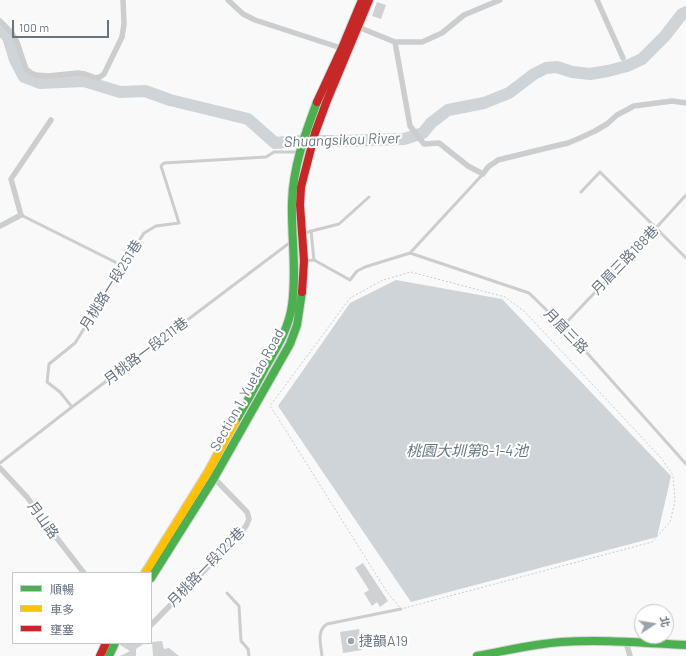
<!DOCTYPE html>
<meta charset="utf-8">
<style>
body{margin:0}
#map{position:relative;width:686px;height:656px;overflow:hidden;background:#f9f9f9;font-family:Barlow,"Noto Sans TC",sans-serif}
canvas{display:block}
.legend{position:absolute;left:12px;top:572px;width:140px;height:72px;box-sizing:border-box;background:#fff;border:1px solid #c2c7cc;margin:0;padding:5px 7px;list-style:none;font-size:12px;color:#677380}
.legend li{display:flex;align-items:center;gap:8px;height:20px}
.legend b{width:20px;border:1px solid #c2c7cc}
.north{position:absolute;left:634px;top:604px;width:40px;height:40px;box-sizing:border-box;background:#fff;border:1px solid #c2c7cc;border-radius:50%;rotate:78deg;font-size:11px;font-weight:700;line-height:16px;text-align:center;color:#677380}
.north::after{content:'';display:block;margin:auto;width:14px;height:18px;background:#9aa2aa;clip-path:polygon(50% 0,100% 100%,50% 72%,0 100%)}
.scale{position:absolute;left:12px;top:20px;width:97px;height:18px;box-sizing:border-box;border:2px solid #677380;border-top:0;padding-left:5px;font-size:12px;line-height:14px;white-space:nowrap;color:#677380;-webkit-text-stroke:3px #fff;paint-order:stroke}
</style>
<div id="map">
<canvas width="686" height="656"></canvas>
<ul class="legend">
<li><b style="height:5px;background:#4caf50"></b>順暢</li>
<li><b style="height:5px;background:#ffc107"></b>車多</li>
<li><b style="height:5px;background:#c62828"></b>壅塞</li>
</ul>
<div class="north">北</div>
<div class="scale">100 m</div>
</div>
<script>
const g = document.querySelector('canvas').getContext('2d');
g.lineJoin = 'round';
function fill(path, color) { g.fillStyle = color; g.fill(path, 'evenodd'); }
function stroke(path, color, width, dash) { g.strokeStyle = color; g.lineWidth = width; g.lineCap = dash ? 'butt' : 'round'; g.setLineDash(dash || []); g.stroke(path); }
function write(font, color, halo, rows, align = 'center') {
  g.font = font + ' Barlow,"Noto Sans TC",sans-serif'; g.lineWidth = 4; g.setLineDash([]); g.textBaseline = 'middle'; g.strokeStyle = halo; g.fillStyle = color; for (const [text, x, y, turn = 0] of rows) {
    g.save(); g.translate(x, y); g.rotate((+turn || 0) * Math.PI / 180); g.textAlign = isNaN(turn) ? turn : align; if (halo) g.strokeText(text, 0, 0); g.fillText(text, 0, 0); g.restore();
  }
}
const water = new Path2D(`
 M396,280L502,299L671,476L657,537L411,602L278,406L350,303Z`);
const river = new Path2D(`
 M0,29L8,37L15,60L24,77L40,83L84,81L120,92L145,91L170,100L248,119L275,143L298,141H343L404,139L423,133L431,123L448,110L484,103L509,93L534,74L546,68L557,67L572,72L590,74L608,71L627,66L642,59L665,36L682,14L686,12`);
const building = new Path2D(`
 M377,2L386,5L381,19L372,16Z
 M363,563L388,601L380,607L377,602L372,606L364,593L369,590L355,568Z
 M359,629L362,650L343,653L340,632Z
 M162,641L164,649L169,648L179,656H153L152,642Z
 M120,643H145L136,649V656H120L130,651L120,645Z`);
const path = new Path2D(`
 M411,272L505,297L525,312L661,458L673,475L675,501L670,522L652,542L401,609L387,592L278,418L270,406L350,298L383,280Z`);
const lane = new Path2D(`
 M483,174L410,253L529,293L563,326L686,464
 M581,192L600,172L686,258
 M21,215L123,266
 M311,231L314,260
 M304,233L339,224L369,197
 M305,261L314,260L350,280L357,271L365,267L410,253
 M563,326L656,228L686,195
 M72,407L60,392L47,382L49,364L75,343L144,233L156,226L179,223L161,166L164,163L266,157L274,152H300
 M0,463L72,407L292,241
 M227,593L239,606L241,641L248,649L249,656
 M322,656C321,645 316,631 327,624L401,609`);
const street = new Path2D(`
 M228,0L243,14L255,20L344,49
 M597,0L623,58
 M0,21L12,33L17,42L26,69L31,73L36,75L48,76L78,73L85,74L96,78L100,77L104,74L122,37L124,24L123,0
 M358,27L395,42H422L442,33L464,15L500,0
 M395,42L410,126L424,144L439,143L468,166L483,174L488,167L498,160L551,147L568,143L580,138L595,131L607,124L617,115L634,106L672,101L686,103
 M0,226L21,215L11,179L51,120
 M0,468L27,497L56,537L84,573
 M151,625L238,536L246,526L249,519L247,512L212,476
 M626,642L630,656`);
const fast = new Path2D(`
 M235,422C246,404 256,385 266,366C277,347 289,328 292,305C297,271 291,236 292,202C293,167 305,134 317,102
 M151,578L214,478L290,344L297,325L302,292
 M109,656L115,643
 M477,656C505,651 533,644 561,642C603,639 645,643 686,645`);
const slow = new Path2D(`
 M145,573L208,472L235,422`);
const jam = new Path2D(`
 M317,102L342,48L362,0
 M302,292L304,261L300,205L301,187L315,133L326,103L369,0
 M100,656L106,643`);
const markers = [
 [351,641,4,"#9aa2aa"]
];
const streetNames = [
 ["月眉三路188巷",625,260,-46],
 ["月桃路一段251巷",111,285,-58],
 ["月眉三路",566,331,46],
 ["月桃路一段211巷",146,351,-37],
 ["Section 1, Yuetao Road",247,390,-61],
 ["月山路",43,520,54],
 ["月桃路一段122巷",206,567,-46]
];
const poiNames = [
 ["捷韻A19",359,641]
];
const waterNames = [
 ["Shuangsikou River",342,140,-2],
 ["桃園大圳第8-1-4池",467,451]
];
fill(water, '#ced4d7');
stroke(river, '#ced4d7', 12);
fill(building, '#cfd1d2');
stroke(fast, '#d5d6d7', 10);
stroke(slow, '#d5d6d7', 10);
stroke(jam, '#d5d6d7', 10);
stroke(path, '#cacbcc', 1, [2, 2]);
stroke(lane, '#cccdce', 3);
stroke(street, '#cccdce', 5.5);
stroke(fast, '#4caf50', 8);
stroke(slow, '#ffc107', 8);
stroke(jam, '#c62828', 8);
for (const [x, y, r, color] of markers) { const dot = new Path2D(); dot.arc(x, y, r, 0, 2 * Math.PI); g.fillStyle = color; g.fill(dot); stroke(dot, '#fff', 1.5); }
write('14px', '#677380', '#fff', streetNames);
write('14px', '#677380', '#fff', poiNames, 'left');
write('italic 15px', '#677780', '#fff', waterNames);
</script>
